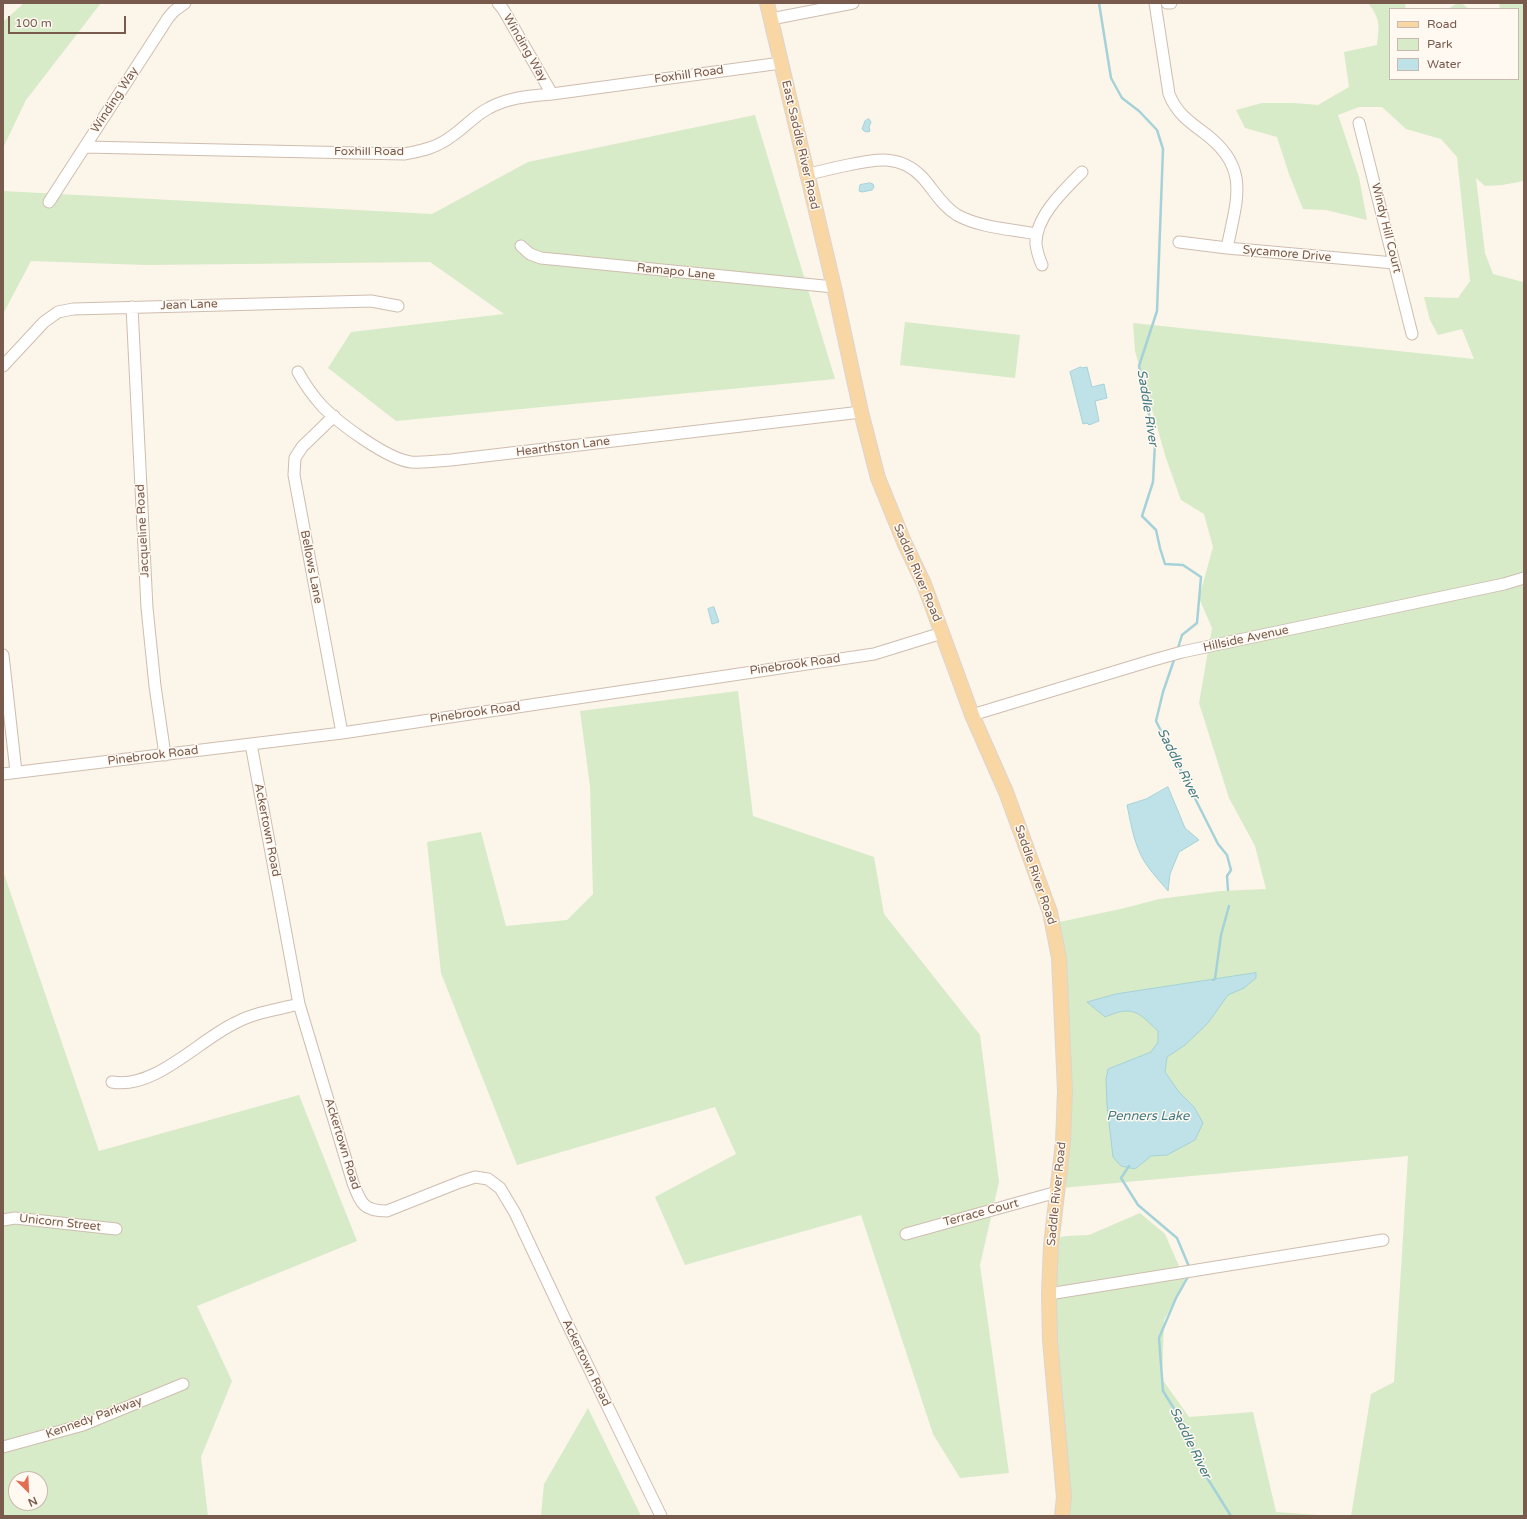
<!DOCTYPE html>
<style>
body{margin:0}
#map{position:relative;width:1527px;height:1519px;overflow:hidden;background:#fcf5ea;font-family:"Varela Round",sans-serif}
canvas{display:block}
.frame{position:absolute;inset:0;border:4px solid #785b4d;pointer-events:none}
.legend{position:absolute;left:1389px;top:8px;width:130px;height:72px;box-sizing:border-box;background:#fff9f1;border:1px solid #c9baaf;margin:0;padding:5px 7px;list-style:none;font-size:12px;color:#785b4d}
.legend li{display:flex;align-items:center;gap:8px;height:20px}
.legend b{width:20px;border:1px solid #c9baaf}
.north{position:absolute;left:8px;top:1471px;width:40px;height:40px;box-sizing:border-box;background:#fff9f1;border:1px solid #c9baaf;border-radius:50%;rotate:156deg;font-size:11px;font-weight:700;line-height:16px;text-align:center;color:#785b4d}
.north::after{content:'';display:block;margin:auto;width:14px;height:18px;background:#e46e52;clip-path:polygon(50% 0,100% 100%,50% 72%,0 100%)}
.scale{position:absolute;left:8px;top:16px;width:118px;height:18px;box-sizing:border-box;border:2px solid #785b4d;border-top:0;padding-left:5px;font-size:12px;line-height:14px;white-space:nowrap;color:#785b4d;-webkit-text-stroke:3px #fff9f1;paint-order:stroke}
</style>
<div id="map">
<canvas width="1527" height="1519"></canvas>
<div class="frame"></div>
<ul class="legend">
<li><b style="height:5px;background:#f9d7a5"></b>Road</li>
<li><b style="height:11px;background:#d7ebc8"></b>Park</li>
<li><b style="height:11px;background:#bee2e7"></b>Water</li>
</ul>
<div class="north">N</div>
<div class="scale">100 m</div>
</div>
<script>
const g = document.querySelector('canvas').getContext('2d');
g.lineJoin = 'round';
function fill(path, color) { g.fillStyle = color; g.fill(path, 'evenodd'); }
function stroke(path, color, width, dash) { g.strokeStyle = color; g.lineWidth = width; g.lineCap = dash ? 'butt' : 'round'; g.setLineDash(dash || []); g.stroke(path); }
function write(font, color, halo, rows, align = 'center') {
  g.font = font + ' "Varela Round",sans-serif'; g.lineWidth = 3; g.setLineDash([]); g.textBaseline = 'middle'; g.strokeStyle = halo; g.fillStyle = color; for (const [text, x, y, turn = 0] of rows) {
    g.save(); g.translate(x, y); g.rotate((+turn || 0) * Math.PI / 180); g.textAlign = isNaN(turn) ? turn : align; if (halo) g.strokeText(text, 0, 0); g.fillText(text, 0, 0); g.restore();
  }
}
const green = new Path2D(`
 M24,3H101L26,100L3,148V22Z
 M1368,3H1406L1405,6L1406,9H1390V79H1518V9H1500L1499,3H1524V181L1502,185L1485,186L1476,178L1485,253L1493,274L1523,282L1524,295V1516H1351L1371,1394L1394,1382L1408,1156L1062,1188L1055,923L1125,908L1159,899L1221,891L1266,889L1255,846L1229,798L1199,703L1212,628L1199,598L1213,547L1204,514L1181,500L1166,458L1135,351L1133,323L1474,359L1462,329L1438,335L1430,320L1424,297L1458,298L1470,281L1457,157L1441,139L1406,129L1382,107H1359L1338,115L1359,177L1367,220L1326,210L1303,209L1289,174L1277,137L1245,128L1236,110L1262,103H1294L1318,105L1349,87L1344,52L1377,45C1379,26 1381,19 1368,3Z
 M1457,3H1461L1469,9H1450L1451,7Z
 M755,115L835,379L396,421L328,368L351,332L504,314L430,262L146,265L31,261L3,314V191L432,214L528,162Z
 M905,322L1020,335L1015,378L900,365Z
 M738,691L753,816L874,857L884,914L980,1035L999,1182L980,1265L1009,1473L960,1478L933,1434L861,1215L685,1265L655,1197L736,1154L715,1107L517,1165L441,973L427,842L481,832L506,926L567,920L593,894L590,786L580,711Z
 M3,871L99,1151L299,1095L357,1241L197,1306L232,1381L201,1457L208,1516H3ZM16,1479H40V1503H16Z
 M1140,1213L1165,1234L1185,1280L1164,1320L1162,1379L1189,1417L1253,1412L1276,1512L1332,1516H1062L1051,1239L1066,1236L1089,1235Z
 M588,1408L641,1516H541L544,1484Z`);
const water = new Path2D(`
 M869,119L871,122L869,127L870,131L868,132L864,131L862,129L865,121Z
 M870,183L873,184L874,187L872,190L862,192L859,191L860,185Z
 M1081,367L1082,368L1087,367L1092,387L1104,384L1107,398L1095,401L1099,421L1089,425L1087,423L1083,424L1070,372Z
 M714,607L719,622L712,624L708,609Z
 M1168,787L1185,828L1199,840L1179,852L1170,874L1168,891C1158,879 1145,866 1139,851C1133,837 1130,820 1127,805L1146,799Z
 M1256,973V978L1244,988L1228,995L1208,1023L1185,1045L1167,1057L1165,1072L1179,1092L1194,1107L1203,1123L1195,1140L1167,1155L1151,1156L1135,1169L1121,1166L1113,1157L1107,1105L1106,1079L1108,1069L1151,1052L1158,1042V1031C1138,1012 1133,1005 1105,1017L1087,1002L1116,994Z`);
const stream = new Path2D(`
 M1099,3L1111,78L1122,98L1139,111L1157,130L1163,149L1157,311L1139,366L1155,443L1153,482L1142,516L1156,530L1160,548L1165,564L1183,565L1201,577L1197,623L1182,635L1177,651
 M1175,657L1163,692L1156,721L1218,844L1227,855L1231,870L1227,876L1228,890
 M1213,980L1215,979L1221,935L1229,906
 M1129,1166L1121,1178L1138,1205L1177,1238L1190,1269
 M1189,1275L1176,1298L1159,1338L1163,1391L1183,1423L1199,1465L1231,1516`);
const minor = new Path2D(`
 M498,3L503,9L552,94
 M1155,3L1169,94C1176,112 1188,121 1203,132C1251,167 1237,198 1227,248
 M1167,3H1171
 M771,19L853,3
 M1359,123L1412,334
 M85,147L404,154C422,151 438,147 452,136C465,127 475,115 489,108C509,97 530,96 552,94L781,63
 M806,175C820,171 834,168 848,165C876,159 900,154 922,177C934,190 942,206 957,215C981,228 1011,229 1037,234
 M49,202L168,18L174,11L185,3
 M1179,242L1227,248L1394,263
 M521,246L530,254L541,258L834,287
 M1042,265C1039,258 1037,252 1036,244C1035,217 1064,190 1082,172
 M132,307L147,608L155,686L165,755
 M3,366L44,322L58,312L73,309L371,301L398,306
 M298,372C305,385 313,396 323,407C340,424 387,459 411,462C424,463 438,461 451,460L861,412
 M334,416L302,447L295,458L294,475L342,733
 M3,655L16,772
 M972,715L1150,661L1182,652L1504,584L1524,578
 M251,744L299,1004L353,1183C361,1203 363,1211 387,1211L460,1182L475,1177L488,1179L500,1188L515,1213L564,1317L661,1516
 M3,774L342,733L874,654L942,633
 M112,1082C154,1090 199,1040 235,1023C254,1013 278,1009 299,1004
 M3,1220L15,1218L116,1229
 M906,1234L1057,1192
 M1049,1294L1383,1240
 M3,1447L83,1425L183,1384`);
const major = new Path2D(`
 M767,3L834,287L861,412L878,478L904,542L924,584L972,715L1006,792L1050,912L1059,958L1065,1091L1063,1142L1051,1245L1049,1294L1050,1340L1064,1497L1062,1516`);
const streetNames = [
 ["Winding Way",525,48,60],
 ["Foxhill Road",689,75,-8],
 ["Winding Way",115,100,-57],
 ["East Saddle River Road",800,145,77],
 ["Foxhill Road",369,152],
 ["Windy Hill Court",1386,228,76],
 ["Sycamore Drive",1287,254,5],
 ["Ramapo Lane",676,272,6],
 ["Jean Lane",189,305,-2],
 ["Hearthston Lane",563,447,-7],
 ["Jacqueline Road",143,531,-93],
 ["Bellows Lane",311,567,79],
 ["Saddle River Road",917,573,67],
 ["Hillside Avenue",1246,639,-12],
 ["Pinebrook Road",795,665,-8],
 ["Pinebrook Road",475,713,-8],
 ["Pinebrook Road",153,756,-7],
 ["Ackertown Road",267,830,79],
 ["Saddle River Road",1035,875,71],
 ["Ackertown Road",342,1144,73],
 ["Saddle River Road",1057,1194,-84],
 ["Terrace Court",981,1213,-15],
 ["Unicorn Street",60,1223,6],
 ["Ackertown Road",586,1363,64],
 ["Kennedy Parkway",94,1418,-20]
];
const waterNames = [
 ["Saddle River",1147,408,81],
 ["Saddle River",1178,764,63],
 ["Penners Lake",1148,1117],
 ["Saddle River",1190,1443,64]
];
fill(green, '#d7ebc8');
fill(water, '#bee2e7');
stroke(water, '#a5d2d8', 1);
stroke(stream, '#a5d2d8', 2.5);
stroke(minor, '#cfbdaf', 13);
stroke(major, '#dcd4d1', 16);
stroke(minor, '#fff', 11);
stroke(major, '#f9d7a5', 14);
write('12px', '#785b4d', '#fff9f1', streetNames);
write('italic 13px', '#437b83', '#fff9f1', waterNames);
</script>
